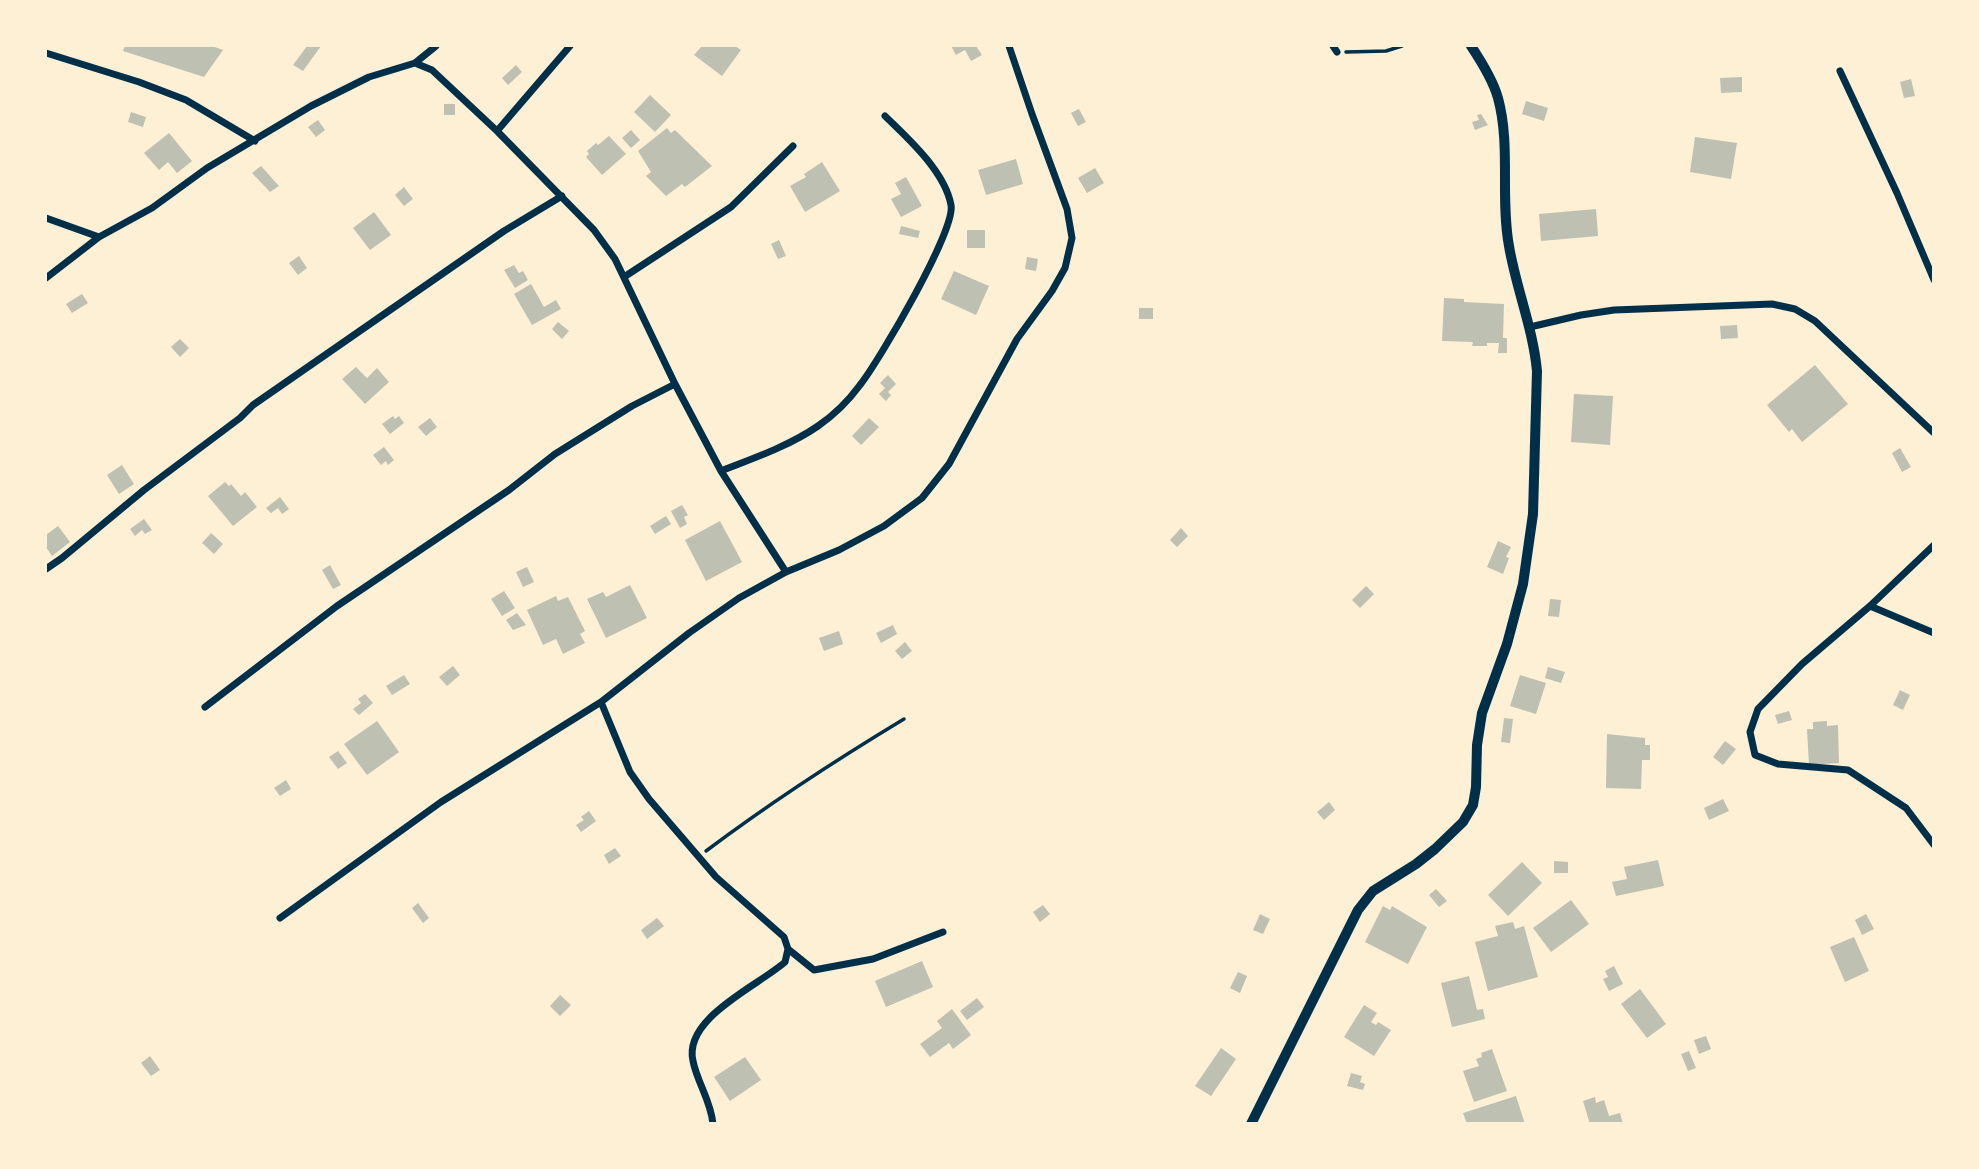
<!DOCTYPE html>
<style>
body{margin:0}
#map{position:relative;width:1979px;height:1169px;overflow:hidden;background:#fdf0d5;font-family:Figtree,sans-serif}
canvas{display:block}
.frame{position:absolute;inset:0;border:47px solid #fdf0d5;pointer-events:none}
</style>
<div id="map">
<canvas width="1979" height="1169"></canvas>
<div class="frame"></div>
</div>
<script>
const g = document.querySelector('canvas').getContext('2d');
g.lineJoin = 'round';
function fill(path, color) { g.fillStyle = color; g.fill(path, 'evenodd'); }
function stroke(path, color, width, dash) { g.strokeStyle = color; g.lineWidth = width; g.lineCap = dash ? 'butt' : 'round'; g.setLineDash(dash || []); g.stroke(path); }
const building = new Path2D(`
 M125,46H212L223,50L204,77L123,51Z
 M307,46H321L303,71L293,65Z
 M702,46H735L741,50L722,76L694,55Z
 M951,46H976L982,55L971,61L965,50L956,55Z
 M516,65L522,72L508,85L502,78Z
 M1742,77V92L1721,93L1720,78Z
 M1911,79L1915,96L1904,98L1900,82Z
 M650,95L671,115L655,132L634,112Z
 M1526,101L1548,108L1544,121L1522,114Z
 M444,104H455V115H444Z
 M1079,109L1086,122L1078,126L1071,113Z
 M131,112L146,117L143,127L128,122Z
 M1481,114L1488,125L1475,130L1472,122L1479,120L1477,115Z
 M318,120L325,130L316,137L308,127Z
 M667,128L671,133L675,130L712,166L685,187L682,184L666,196L646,176L651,172L638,151Z
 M631,130L640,140L631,148L622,138Z
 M169,133L192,161L177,173L168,162L159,170L144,153Z
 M609,136L626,154L602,175L586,157L589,154L587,151L596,143L598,145Z
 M1695,137L1737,143L1731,179L1690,172Z
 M1016,159L1023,184L986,195L978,170Z
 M822,162L840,191L805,212L790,186L806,177L804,174Z
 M261,166L279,186L270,192L252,173Z
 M1095,168L1104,183L1087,193L1078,178Z
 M906,177L922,206L901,217L891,199L901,194L895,183Z
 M404,187L413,199L404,206L395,195Z
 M1596,209L1598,236L1541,241L1539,214Z
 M374,212L391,235L370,250L353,228Z
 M901,226L920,231L918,238L899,234Z
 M967,230H985V248H967Z
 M779,240L786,256L778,259L771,244Z
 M299,256L307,268L298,275L289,263Z
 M1027,257L1038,259L1036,271L1025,269Z
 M514,265L519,273L523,271L528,280L515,288L504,270Z
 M954,271L989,286L976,315L941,299Z
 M531,284L544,307L556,300L561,309L532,325L514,294Z
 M82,294L88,303L72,313L66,304Z
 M1444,298L1464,299V302L1504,304L1503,338H1507V353H1498L1499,343H1487V346H1472L1473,342L1442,341Z
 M1139,308H1153V319H1139Z
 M558,322L569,331L562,339L552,329Z
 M1737,325L1738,338L1721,339L1720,326Z
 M180,339L189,348L180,357L171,347Z
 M1815,365L1848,404L1802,442L1792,429L1789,432L1767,405Z
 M356,367L367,378L377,368L389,382L365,404L342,379Z
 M888,375L896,384L888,392L891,395L886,401L879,394L885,388L880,383Z
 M1574,394L1613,396L1610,445L1571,442Z
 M393,416L395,419L399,416L404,423L390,434L382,424Z
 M430,418L437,427L426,436L418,427Z
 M869,418L879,427L861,445L852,436Z
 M384,447L394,460L388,465L386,461L381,465L373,455Z
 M1900,448L1911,467L1902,472L1892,453Z
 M122,465L134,484L119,494L107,475Z
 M225,482L229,486L231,484L241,496L245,492L257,507L233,526L208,496Z
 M280,497L289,509L282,514L278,508L271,513L266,508Z
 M682,505L688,515L684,517L687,524L680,528L671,511Z
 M666,516L671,524L655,534L650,526Z
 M144,519L152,530L145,534L142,530L135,536L130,529Z
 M720,521L742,562L706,581L685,540Z
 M58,526L70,542L52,556L46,547V535Z
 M1181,528L1188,536L1177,547L1170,540Z
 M211,533L223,544L214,554L202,543Z
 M1498,541L1511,547L1506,557L1509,558L1503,574L1487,567Z
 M330,565L341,585L333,589L322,570Z
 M527,567L534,582L523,587L516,572Z
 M630,585L647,618L606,638L587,599L603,592L606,597Z
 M1366,586L1374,594L1360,608L1352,600Z
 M504,591L515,608L502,616L491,599Z
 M556,596L558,601L568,597L585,631L580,634L585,643L563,654L556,639L543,645L527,610Z
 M1550,599L1561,600L1559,617L1548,616Z
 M517,613L526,625L513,630L506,620Z
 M893,625L897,634L881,643L876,633Z
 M839,631L843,644L824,651L819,638Z
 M905,642L912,651L902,659L895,651Z
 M453,666L460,675L447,686L439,677Z
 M1548,667L1565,672L1561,683L1545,678Z
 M404,675L410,684L392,695L386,686Z
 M1520,675L1546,683L1536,714L1510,706Z
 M1900,690L1910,695L1903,710L1893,705Z
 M365,694L373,703L359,715L353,709L361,703L358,699Z
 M1789,711L1792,720L1778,724L1775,715Z
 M1504,718L1513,719L1510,743L1501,742Z
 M377,721L399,752L367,775L344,744Z
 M1827,721V726L1838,725L1839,763L1809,765L1807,729H1813V722Z
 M1607,734L1645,738V745H1650V760H1642L1641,789L1606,788Z
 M1725,741L1736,749L1723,765L1713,757Z
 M338,751L347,763L338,769L329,757Z
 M286,780L291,789L280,796L274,788Z
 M1723,799L1729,811L1709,820L1704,808Z
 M1329,802L1335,810L1324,820L1317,812Z
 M589,811L596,821L581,832L576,825L584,820L581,817Z
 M615,848L621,856L609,864L604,855Z
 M1658,860L1664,886L1616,896L1612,882L1627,879L1624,867Z
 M1554,861L1568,862V873H1554Z
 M1522,862L1542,883L1508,916L1488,895Z
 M1436,889L1447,901L1439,907L1429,895Z
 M1571,900L1589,924L1551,952L1533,928Z
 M418,903L429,918L423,923L412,908Z
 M1043,905L1050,914L1040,922L1033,912Z
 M1383,906L1390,910L1392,906L1427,927L1408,964L1365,942Z
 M1260,914L1270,919L1263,934L1253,930Z
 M1866,914L1874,929L1862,935L1855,920Z
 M657,918L664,926L647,939L641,930Z
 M1513,922L1515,929L1524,926L1538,977L1488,991L1475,942L1498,936L1495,926Z
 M1854,937L1869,971L1845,982L1830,947Z
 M922,961L933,987L886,1007L875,981Z
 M1614,966L1623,984L1609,991L1603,979L1608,977L1605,971Z
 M1238,972L1247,976L1240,993L1230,988Z
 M1469,976L1477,1010L1483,1009L1485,1019L1452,1027L1441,983Z
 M1640,989L1666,1024L1647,1038L1621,1004Z
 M560,995L571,1005L560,1016L550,1006Z
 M977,998L984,1007L967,1020L960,1011Z
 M1364,1005L1377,1013L1371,1022L1376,1025L1378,1022L1391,1030L1374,1056L1344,1037Z
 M952,1009L971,1035L953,1049L949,1043L930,1057L920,1044L942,1028L937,1021Z
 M1706,1036L1711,1049L1699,1054L1694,1040Z
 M1221,1048L1236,1059L1211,1096L1195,1086Z
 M1492,1049L1507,1091L1474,1102L1463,1071L1479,1066L1476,1059L1482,1057L1481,1053Z
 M1689,1051L1696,1068L1688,1071L1681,1054Z
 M150,1056L160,1070L151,1076L141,1063Z
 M745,1057L761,1080L730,1101L714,1077Z
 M1351,1073L1362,1076L1360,1082L1365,1084L1363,1090L1347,1086Z
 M1516,1096L1525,1124H1467L1463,1113Z
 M1595,1097L1596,1103L1604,1100L1609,1116L1620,1113L1623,1124H1590L1583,1101Z`);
const path = new Path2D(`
 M1346,52L1386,51L1402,46
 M706,851C770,803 836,760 904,719`);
const minor = new Path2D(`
 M1333,46L1337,52
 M46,53L139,82L186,100L255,141
 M415,63L432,70L497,131L594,230L615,259L675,384L721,471L786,572
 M1840,71L1897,193L1934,280
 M497,131L570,46
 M46,218L99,237
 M624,277L731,207L793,146
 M46,278L99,237L152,208L207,168L311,106L369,77L415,63L436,46
 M1530,327L1581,315L1614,310L1772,304L1795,309L1815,321L1934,433
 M721,471C754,458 789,446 818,426C834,415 849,400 860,385C879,361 956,230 951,205C945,172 909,139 885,116
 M1934,545L1870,606L1802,664L1758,709L1750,732L1755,755L1778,764L1848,770L1906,808L1934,845
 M46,569L62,558L144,490L240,418L253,405L504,231L562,196
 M1870,606L1934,633
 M601,702L630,772L649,799L716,877L784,937L788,949L814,970L873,959L943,932
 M205,707L337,606L509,490L555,454L632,406L675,384
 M280,918L441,802L601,702L689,633L739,598L786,572L839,550L884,526L922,498L949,464L1017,339L1052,291L1065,268L1072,238L1067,209L1032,114L1009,46
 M713,1124C711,1101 697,1082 693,1061C683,1018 758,986 785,962L788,949`);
const tertiary = new Path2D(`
 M1251,1124L1358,910L1373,891L1416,864L1435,849L1463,822L1473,805L1476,787L1477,745L1482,713L1507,644L1523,584L1533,514L1537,371C1533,328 1516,288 1509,246C1500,197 1511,146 1498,98C1493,80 1481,61 1471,46`);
fill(building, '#bec0b2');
stroke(path, '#003049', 3.5);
stroke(minor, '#003049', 7);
stroke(tertiary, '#003049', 10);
</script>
